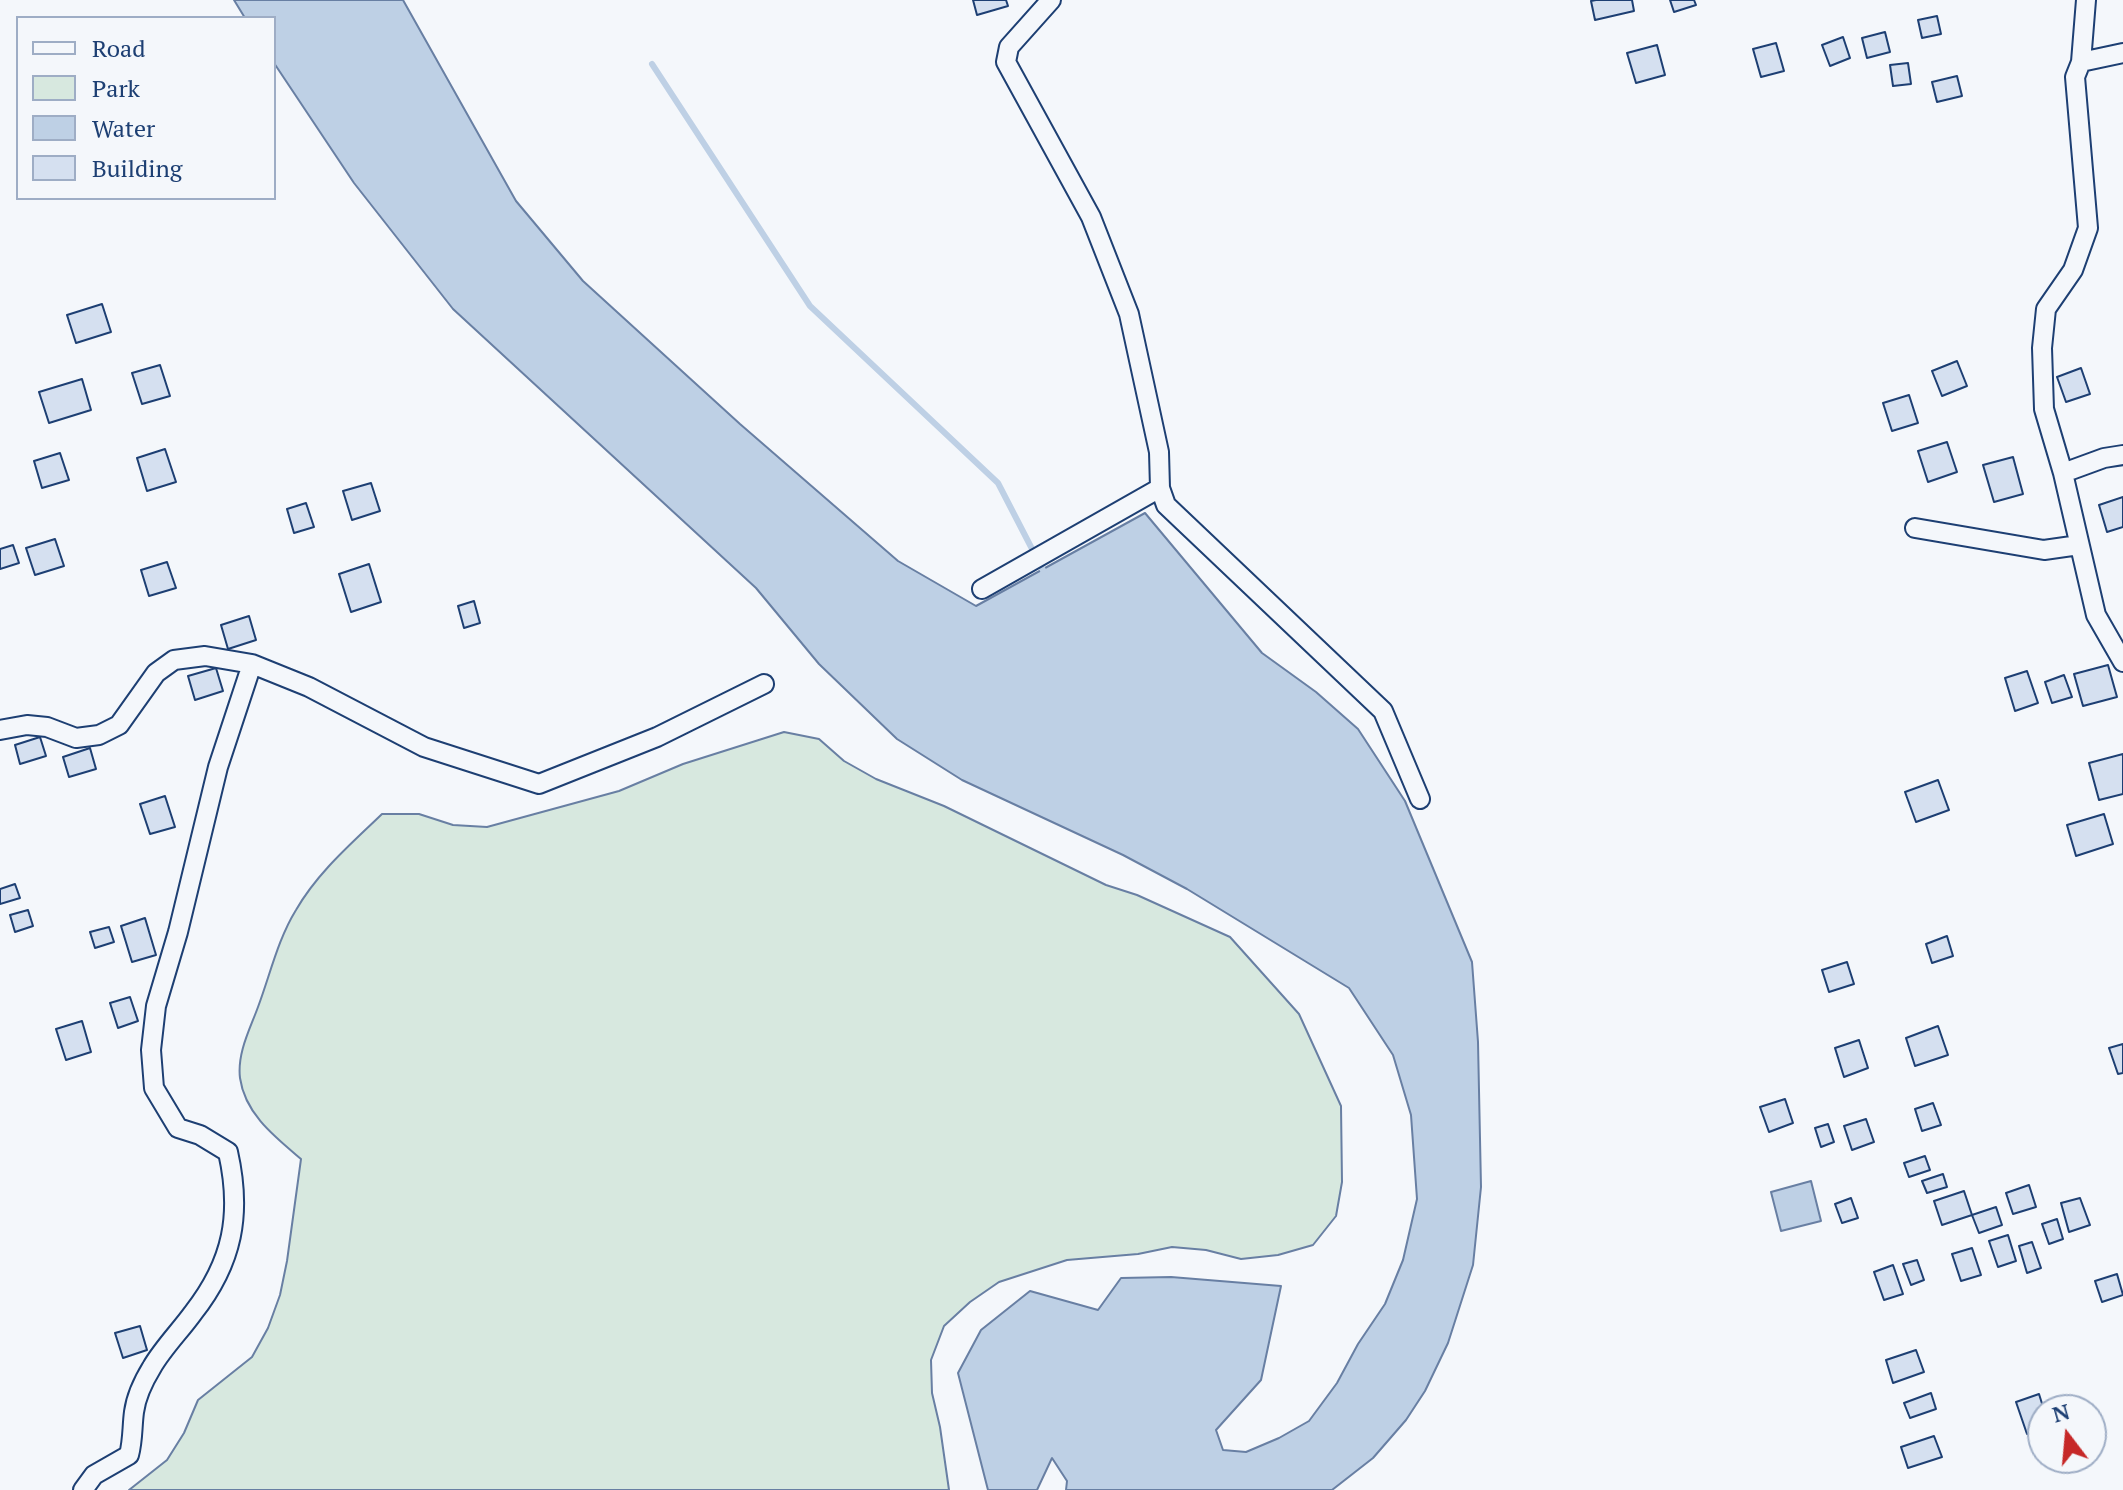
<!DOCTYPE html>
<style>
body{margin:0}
#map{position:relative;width:2123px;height:1490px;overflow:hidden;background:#f4f7fb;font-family:"PT Serif",serif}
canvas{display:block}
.legend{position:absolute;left:16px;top:16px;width:260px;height:184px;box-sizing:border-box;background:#f4f7fb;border:2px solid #9eadc5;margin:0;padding:10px 14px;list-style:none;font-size:24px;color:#1d3f73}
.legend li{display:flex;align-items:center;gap:16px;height:40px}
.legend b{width:40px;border:2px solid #9eadc5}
.north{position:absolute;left:2027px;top:1394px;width:80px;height:80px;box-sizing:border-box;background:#f4f7fb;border:2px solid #9eadc5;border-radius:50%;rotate:344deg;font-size:22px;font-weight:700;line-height:32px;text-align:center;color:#1d3f73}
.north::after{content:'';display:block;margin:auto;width:28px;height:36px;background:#c62828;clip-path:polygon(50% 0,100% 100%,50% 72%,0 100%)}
</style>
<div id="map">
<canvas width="2123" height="1490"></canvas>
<ul class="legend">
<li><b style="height:10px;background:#f4f7fb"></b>Road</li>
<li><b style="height:22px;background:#d7e8df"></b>Park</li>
<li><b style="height:22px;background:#bed0e5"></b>Water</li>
<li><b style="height:22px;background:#d5e0f0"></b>Building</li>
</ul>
<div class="north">N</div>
</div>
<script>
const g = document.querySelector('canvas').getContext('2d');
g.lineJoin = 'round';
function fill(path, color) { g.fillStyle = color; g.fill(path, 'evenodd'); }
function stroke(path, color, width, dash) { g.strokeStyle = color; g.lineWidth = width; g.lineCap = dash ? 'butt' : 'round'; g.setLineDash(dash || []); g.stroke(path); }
const green = new Path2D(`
 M784,732L819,739L844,761L876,779L944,806L1106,885L1137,895L1230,937L1299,1014L1341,1106L1342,1182L1336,1216L1313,1245L1278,1255L1241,1259L1206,1250L1172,1247L1138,1254L1067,1260L999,1282L970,1302L944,1326L931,1360L932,1393L940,1427L949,1490H129L167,1460L184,1433L198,1400L252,1357L268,1328L280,1295L287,1261L301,1159C275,1137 245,1114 240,1078C237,1053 250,1029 258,1007C270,975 278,939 296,910C318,872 351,844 382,814H419L453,825L487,827L619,791L683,764Z`);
const water = new Path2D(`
 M234,0H403L516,201L583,281L740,424L898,561L976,606L1145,513L1262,653L1316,692L1358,729L1405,801L1472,962L1478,1042L1481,1187L1473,1265L1448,1343L1425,1391L1406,1420L1373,1458L1332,1490H1066L1067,1481L1052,1458L1037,1490H988L958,1373L981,1330L1030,1291L1098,1310L1121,1278L1171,1277L1281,1286L1261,1380L1216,1430L1223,1450L1246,1452L1279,1438L1309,1421L1337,1383L1358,1344L1385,1304L1403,1260L1417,1199L1411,1115L1393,1055L1349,988L1187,889L1123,855L962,780L897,739L819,664L756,588L453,309L354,183L274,63V18H245Z
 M1811,1181L1821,1221L1781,1231L1771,1192Z`);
const stream = new Path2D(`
 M652,64L810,306L998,483L1046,576`);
const building = new Path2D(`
 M973,0H1006L1008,6L977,15Z
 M1596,0H1632L1634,11L1595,20L1591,1Z
 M1670,0H1694L1696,5L1674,12Z
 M1937,16L1941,34L1922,38L1918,20Z
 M1885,32L1890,52L1867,58L1862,38Z
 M1843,37L1850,58L1830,66L1822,45Z
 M1776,43L1784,71L1761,77L1753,49Z
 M1657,45L1665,75L1636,83L1627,53Z
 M1908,63L1911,84L1893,86L1890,65Z
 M1957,76L1962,96L1937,102L1932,82Z
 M102,304L111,332L76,343L67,315Z
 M1957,361L1967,386L1942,396L1932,371Z
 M160,365L170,396L142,404L132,373Z
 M2081,368L2090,394L2066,402L2057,377Z
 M82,379L91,410L49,423L39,392Z
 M1909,395L1918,423L1892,431L1883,403Z
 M1947,442L1957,472L1928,482L1918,451Z
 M165,449L176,482L147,491L137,458Z
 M60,453L69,480L42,488L34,461Z
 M2013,457L2023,494L1994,502L1983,465Z
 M371,483L380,511L352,520L343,491Z
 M2123,497V527L2107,532L2099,505Z
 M306,503L314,527L294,533L287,509Z
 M55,539L64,566L35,575L26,548Z
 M13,545L19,563L0,569V549Z
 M167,562L176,588L149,596L141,570Z
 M369,564L381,602L351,612L339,574Z
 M474,601L480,623L464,628L458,606Z
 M249,616L256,640L228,649L221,625Z
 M2108,665L2117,697L2083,706L2074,674Z
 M216,668L223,691L195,700L188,676Z
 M2027,671L2038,703L2015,711L2005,678Z
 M2064,675L2072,697L2052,703L2045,682Z
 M40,737L46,756L20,764L15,745Z
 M90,748L96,769L69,777L63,757Z
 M2123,754V794L2099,800L2089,763Z
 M1938,780L1949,810L1916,822L1905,792Z
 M165,796L175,827L150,834L140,804Z
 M2104,814L2113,844L2076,856L2067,825Z
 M15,884L20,898L0,904V889Z
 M28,910L33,926L15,932L10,915Z
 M145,918L156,955L132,962L121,926Z
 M109,927L114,942L95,948L90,932Z
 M1947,936L1953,956L1932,963L1926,944Z
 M1847,962L1854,984L1829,992L1822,970Z
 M130,997L138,1021L118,1028L110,1003Z
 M82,1021L91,1052L66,1060L56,1029Z
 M1938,1026L1948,1055L1915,1066L1906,1038Z
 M1859,1040L1868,1068L1844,1077L1835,1048Z
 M2123,1044V1073L2118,1074L2109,1048Z
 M1785,1099L1793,1123L1769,1132L1760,1107Z
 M1933,1103L1941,1125L1922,1131L1915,1109Z
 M1866,1119L1874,1142L1852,1150L1844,1126Z
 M1828,1124L1834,1142L1821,1147L1815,1128Z
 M1925,1156L1930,1170L1909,1177L1904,1163Z
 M1943,1174L1947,1187L1927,1193L1922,1181Z
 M2029,1185L2036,1207L2013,1214L2006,1193Z
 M1964,1191L1972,1215L1942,1225L1934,1201Z
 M1851,1198L1858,1218L1842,1223L1835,1204Z
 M2080,1198L2090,1225L2069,1232L2061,1203Z
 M1996,1207L2002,1225L1979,1233L1972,1215Z
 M2057,1219L2063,1239L2049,1244L2042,1224Z
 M2008,1235L2016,1261L1998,1267L1989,1241Z
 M2032,1242L2041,1268L2027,1273L2019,1246Z
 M1972,1248L1981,1275L1961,1281L1952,1254Z
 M1917,1260L1924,1280L1911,1285L1903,1264Z
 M1893,1265L1903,1294L1884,1300L1874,1272Z
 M2117,1274L2123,1295L2102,1302L2095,1281Z
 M140,1326L147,1350L123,1358L115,1333Z
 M1916,1350L1924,1372L1893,1383L1886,1360Z
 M1931,1393L1936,1409L1910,1418L1904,1403Z
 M2039,1394L2044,1410L2043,1428L2027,1434L2016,1402Z
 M1934,1436L1942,1457L1908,1468L1901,1447Z`);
const street = new Path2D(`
 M1051,0L1009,47L1006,62L1091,217L1129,314L1159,452L1160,488L1166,505L1383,711L1420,799
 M2081,62L2086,0
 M2123,455L2104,458L2063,473L2096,615L2123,662
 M2063,473L2044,409L2042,348L2046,309L2073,270L2088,228L2075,77L2081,62L2123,53
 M1915,528L2044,550L2079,545
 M982,589L1160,488
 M0,730L27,725L47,727L76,738L99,735L119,725L156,673L174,660L205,656L252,664L309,687L424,747L539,784L657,737L764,684
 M83,1490L94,1475L129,1455C133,1440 132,1427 134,1412C136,1397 144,1380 152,1367C163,1348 180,1331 193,1313C233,1262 242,1214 228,1152L200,1135L178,1128L154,1088L151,1050L156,1006L178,932L218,767L252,664`);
fill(green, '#d7e8df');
stroke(green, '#687fa3', 2);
fill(water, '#bed0e5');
stroke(water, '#687fa3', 2);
stroke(stream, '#bed0e5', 6);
fill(building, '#d5e0f0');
stroke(building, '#1d3f73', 2);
stroke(street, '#1d3f73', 22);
stroke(street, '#f4f7fb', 18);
</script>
